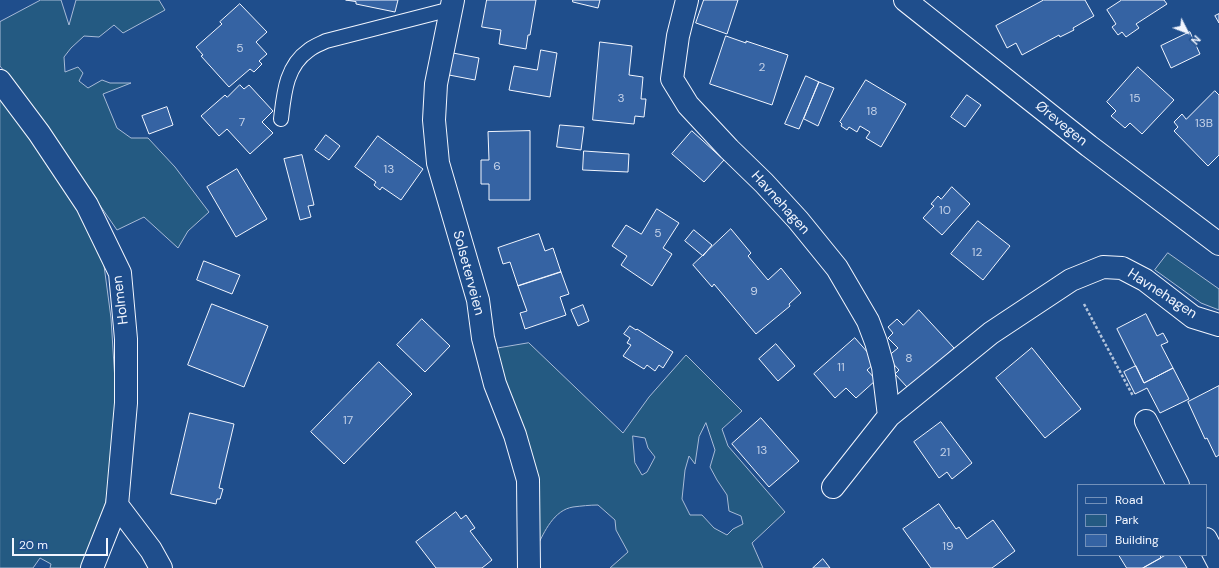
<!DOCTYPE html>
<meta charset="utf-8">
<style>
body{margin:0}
#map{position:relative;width:1219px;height:568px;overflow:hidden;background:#1f4e8c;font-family:"DM Sans",sans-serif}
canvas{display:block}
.legend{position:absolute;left:1077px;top:484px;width:130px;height:72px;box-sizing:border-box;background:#1f4e8c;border:1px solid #7391ba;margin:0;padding:5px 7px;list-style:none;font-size:12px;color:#f2f6ff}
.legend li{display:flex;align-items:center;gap:8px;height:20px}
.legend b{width:20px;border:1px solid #7391ba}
.north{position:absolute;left:1167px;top:12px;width:40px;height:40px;-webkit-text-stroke:3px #1f4e8c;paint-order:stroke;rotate:132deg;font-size:11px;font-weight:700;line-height:16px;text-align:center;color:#f2f6ff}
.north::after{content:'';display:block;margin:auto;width:14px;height:18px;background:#f2f6ff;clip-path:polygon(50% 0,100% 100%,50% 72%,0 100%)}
.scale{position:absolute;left:12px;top:538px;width:96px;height:18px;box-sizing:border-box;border:2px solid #f2f6ff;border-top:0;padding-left:5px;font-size:12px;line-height:14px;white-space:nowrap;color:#f2f6ff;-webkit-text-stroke:3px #1f4e8c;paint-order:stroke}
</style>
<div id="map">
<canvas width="1219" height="568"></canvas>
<ul class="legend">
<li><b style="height:5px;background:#1f4e8c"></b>Road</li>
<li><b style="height:11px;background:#245a82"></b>Park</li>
<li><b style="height:11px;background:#3563a3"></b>Building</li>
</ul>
<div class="north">N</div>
<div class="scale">20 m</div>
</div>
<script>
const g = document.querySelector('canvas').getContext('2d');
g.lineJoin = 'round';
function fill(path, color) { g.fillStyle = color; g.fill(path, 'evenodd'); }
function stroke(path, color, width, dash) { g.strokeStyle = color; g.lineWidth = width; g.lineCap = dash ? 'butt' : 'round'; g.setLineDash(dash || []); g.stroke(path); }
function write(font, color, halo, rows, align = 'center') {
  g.font = font + ' "DM Sans",sans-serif'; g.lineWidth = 3; g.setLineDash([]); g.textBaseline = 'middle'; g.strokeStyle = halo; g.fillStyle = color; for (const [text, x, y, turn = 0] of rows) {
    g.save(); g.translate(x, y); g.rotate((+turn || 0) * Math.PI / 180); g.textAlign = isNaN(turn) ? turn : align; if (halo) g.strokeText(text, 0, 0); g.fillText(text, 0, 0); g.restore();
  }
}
const green = new Path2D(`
 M41,0H61L69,25L76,0H159L165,10L123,33L114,25L99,37L84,36L71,48L64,57L65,72L78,67L83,73L79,81L88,88L102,80L110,83H131L103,94L117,128L131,138H148L175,167L209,212L188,231L178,248L144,217L117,230L23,94L0,66V22Z
 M0,97L71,196L103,258L111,318L116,397L113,462L103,517L81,568H50L51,564L40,558L33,568H0Z
 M1168,253L1219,289V310L1201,303L1155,270Z
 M529,343L623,433L649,397L686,355L742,411L722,429L728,446L785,512L752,543L763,568H610L628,552L616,530L615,520L598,505C590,505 581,506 573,507C554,510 544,532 537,547L494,349ZM706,423L715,450L710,467L717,480L727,495L729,511L741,516L743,524L733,529L727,535L714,528L702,515H690L682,499L685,470L689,456L695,464L699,437ZM633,436L645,438L648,448L655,457L647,472L642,475L635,463Z`);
const building = new Path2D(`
 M346,0H398L395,12L356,4V2Z
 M487,0H536L530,35H528L526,49L499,44L501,30L482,27Z
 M573,0H600L598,8L573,2Z
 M704,0H738L727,34L696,23Z
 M1044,0H1085L1094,16L1073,28L1074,30L1060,37L1059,35L1022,55L1016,43L1007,48L996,26Z
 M1122,0H1164L1167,4L1136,24L1139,28L1126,37L1122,32L1118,35L1112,27L1116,24L1107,10Z
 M240,4L267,32L256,42L267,54L259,61L262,64L254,72L250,69L229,87L201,56L203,55L196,47L222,24L220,22Z
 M1219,14V23L1215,16Z
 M1190,32L1200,54L1171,68L1161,46Z
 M726,36L746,43V41L788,55L772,105L710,84Z
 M600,42L632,46L629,75L643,77L641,99H646L644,117L635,116L634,124L593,120Z
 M541,50L557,53L550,97L509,90L514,66L537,70Z
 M453,53L479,58L475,80L449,75Z
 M1138,67L1174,100L1142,134L1130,123L1125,128L1111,116L1116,111L1107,102Z
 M806,76L819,82L799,129L785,124Z
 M866,80L906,104L881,147L866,138L870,132L860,126L857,132L849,127L847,130L841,126L842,124L840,122Z
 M819,82L834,88L818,126L804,119Z
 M240,85L244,89L249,85L273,111L262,122L273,133L250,154L227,129L219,136L201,116L225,95L227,97Z
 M1215,91L1219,95V155L1208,166L1174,131L1178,127L1174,122L1182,114L1186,119Z
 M967,95L981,105L965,127L951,117Z
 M167,107L173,125L149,134L142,116Z
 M560,125L584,127L581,150L557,147Z
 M530,131V200H489V184H481V160H489L488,132Z
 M692,131L724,160L704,182L672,154Z
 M326,135L340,146L329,160L315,150Z
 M378,136L423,169L401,200L382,187L380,190L374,185L376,182L355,167Z
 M584,151L629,154L628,172L583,170Z
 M302,155L314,205L308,206L311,217L300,220L284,159Z
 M237,169L267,219L236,237L207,187Z
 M952,187L970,204L942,235L923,218L934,206L931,204L938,196L941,199Z
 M657,209L679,223L663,248L672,254L652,286L621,265L627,256L612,246L626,225L641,234Z
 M978,221L1010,246L983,280L951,254Z
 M731,229L751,253L748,256L768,280L781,268L801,293L789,304L790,306L756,334L714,284L712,287L693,265Z
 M694,230L712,245L703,256L685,241Z
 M539,234L545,251L553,248L561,272L518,286L510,262L503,264L498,248Z
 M204,261L240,275L232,294L197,280Z
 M561,272L569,294L560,297L566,315L525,329L520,313L527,311L518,286Z
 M212,304L268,326L244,387L188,365Z
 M583,305L589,321L578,326L571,310Z
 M919,310L954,348L913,386L907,387L895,374L899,370L887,357L898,348L888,338L893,333L888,327L897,319L903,325Z
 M1146,314L1157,336L1163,333L1168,342L1161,345L1173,368L1144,383L1117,329Z
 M422,319L450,346L425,372L397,345Z
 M630,326L636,330L637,329L673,352L663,368L659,365L655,371L647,365L644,369L623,356L631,345L627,343L630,338L624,334Z
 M855,338L876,362L867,370L876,380L856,398L846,388L835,398L814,374Z
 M776,344L795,366L778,381L759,359Z
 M1032,348L1081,409L1045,438L996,378Z
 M379,362L412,394L344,464L311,432Z
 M1136,366L1144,383L1173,368L1189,399L1160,413L1147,388L1135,394L1124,372Z
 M1219,386V455L1216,457L1207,438L1205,439L1188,402Z
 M190,413L234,424L219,488L223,489L220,499H217L216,504L171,494Z
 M761,418L799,461L769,487L732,444Z
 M941,422L972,463L952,479L947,472L939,478L914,442Z
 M939,504L956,529L959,527L967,539L993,520L1015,551L992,568H931L903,529Z
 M456,512L461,519L466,515L475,528L470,531L492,560L482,568H436L416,542Z
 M1119,555H1160L1161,558L1143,568H1127Z
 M1166,555H1179L1187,568H1143Z
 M823,559L830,568H813Z`);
const path = new Path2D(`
 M1084,304L1133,396`);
const service = new Path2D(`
 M281,119C284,93 286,66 309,50C314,46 320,44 326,41L451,9`);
const minor = new Path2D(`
 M453,0L436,84L434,120L438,163L478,300L483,338L495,384L515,435L528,480L529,568
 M687,0L678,36L672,79L688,105L729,149L764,183L798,220L837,268L868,321L876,342L883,367L889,416
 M0,81L39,133L87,205L120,273L126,339V403L117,505L92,568
 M1146,421L1178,485
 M833,487L889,416L991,333L1071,280L1103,267L1122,268L1145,280L1193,317L1219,325
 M117,505L151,550L161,568
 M1206,539L1219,564`);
const tertiary = new Path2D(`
 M905,0L1089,146L1219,244`);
const numberNames = [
 ["5",240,49],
 ["2",762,68],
 ["3",621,99],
 ["15",1135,99],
 ["18",872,112],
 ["7",242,123],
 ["13B",1204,124],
 ["6",497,167],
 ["13",389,170],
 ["10",945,211],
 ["5",658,234],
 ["12",977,253],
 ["9",754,292],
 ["8",909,359],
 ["11",841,368],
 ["17",348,421],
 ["13",762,451],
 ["21",945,453],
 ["19",948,547]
];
const streetNames = [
 ["Ørevegen",1061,124,39],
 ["Havnehagen",780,203,48],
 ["Solseterveien",468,273,75],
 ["Havnehagen",1162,294,33],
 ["Holmen",121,300,-97]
];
fill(green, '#245a82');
stroke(green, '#a8bbd7', 1);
fill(building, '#3563a3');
stroke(building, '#f2f6ff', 1);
stroke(service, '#f2f6ff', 16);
stroke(minor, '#f2f6ff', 24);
stroke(tertiary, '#f2f6ff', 24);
stroke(path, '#b3c4dc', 2.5, [3, 2]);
stroke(service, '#1f4e8c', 14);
stroke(minor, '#1f4e8c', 22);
stroke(tertiary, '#1f4e8c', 22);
write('12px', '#c3d1e8', null, numberNames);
write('14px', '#f2f6ff', '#1f4e8c', streetNames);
</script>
